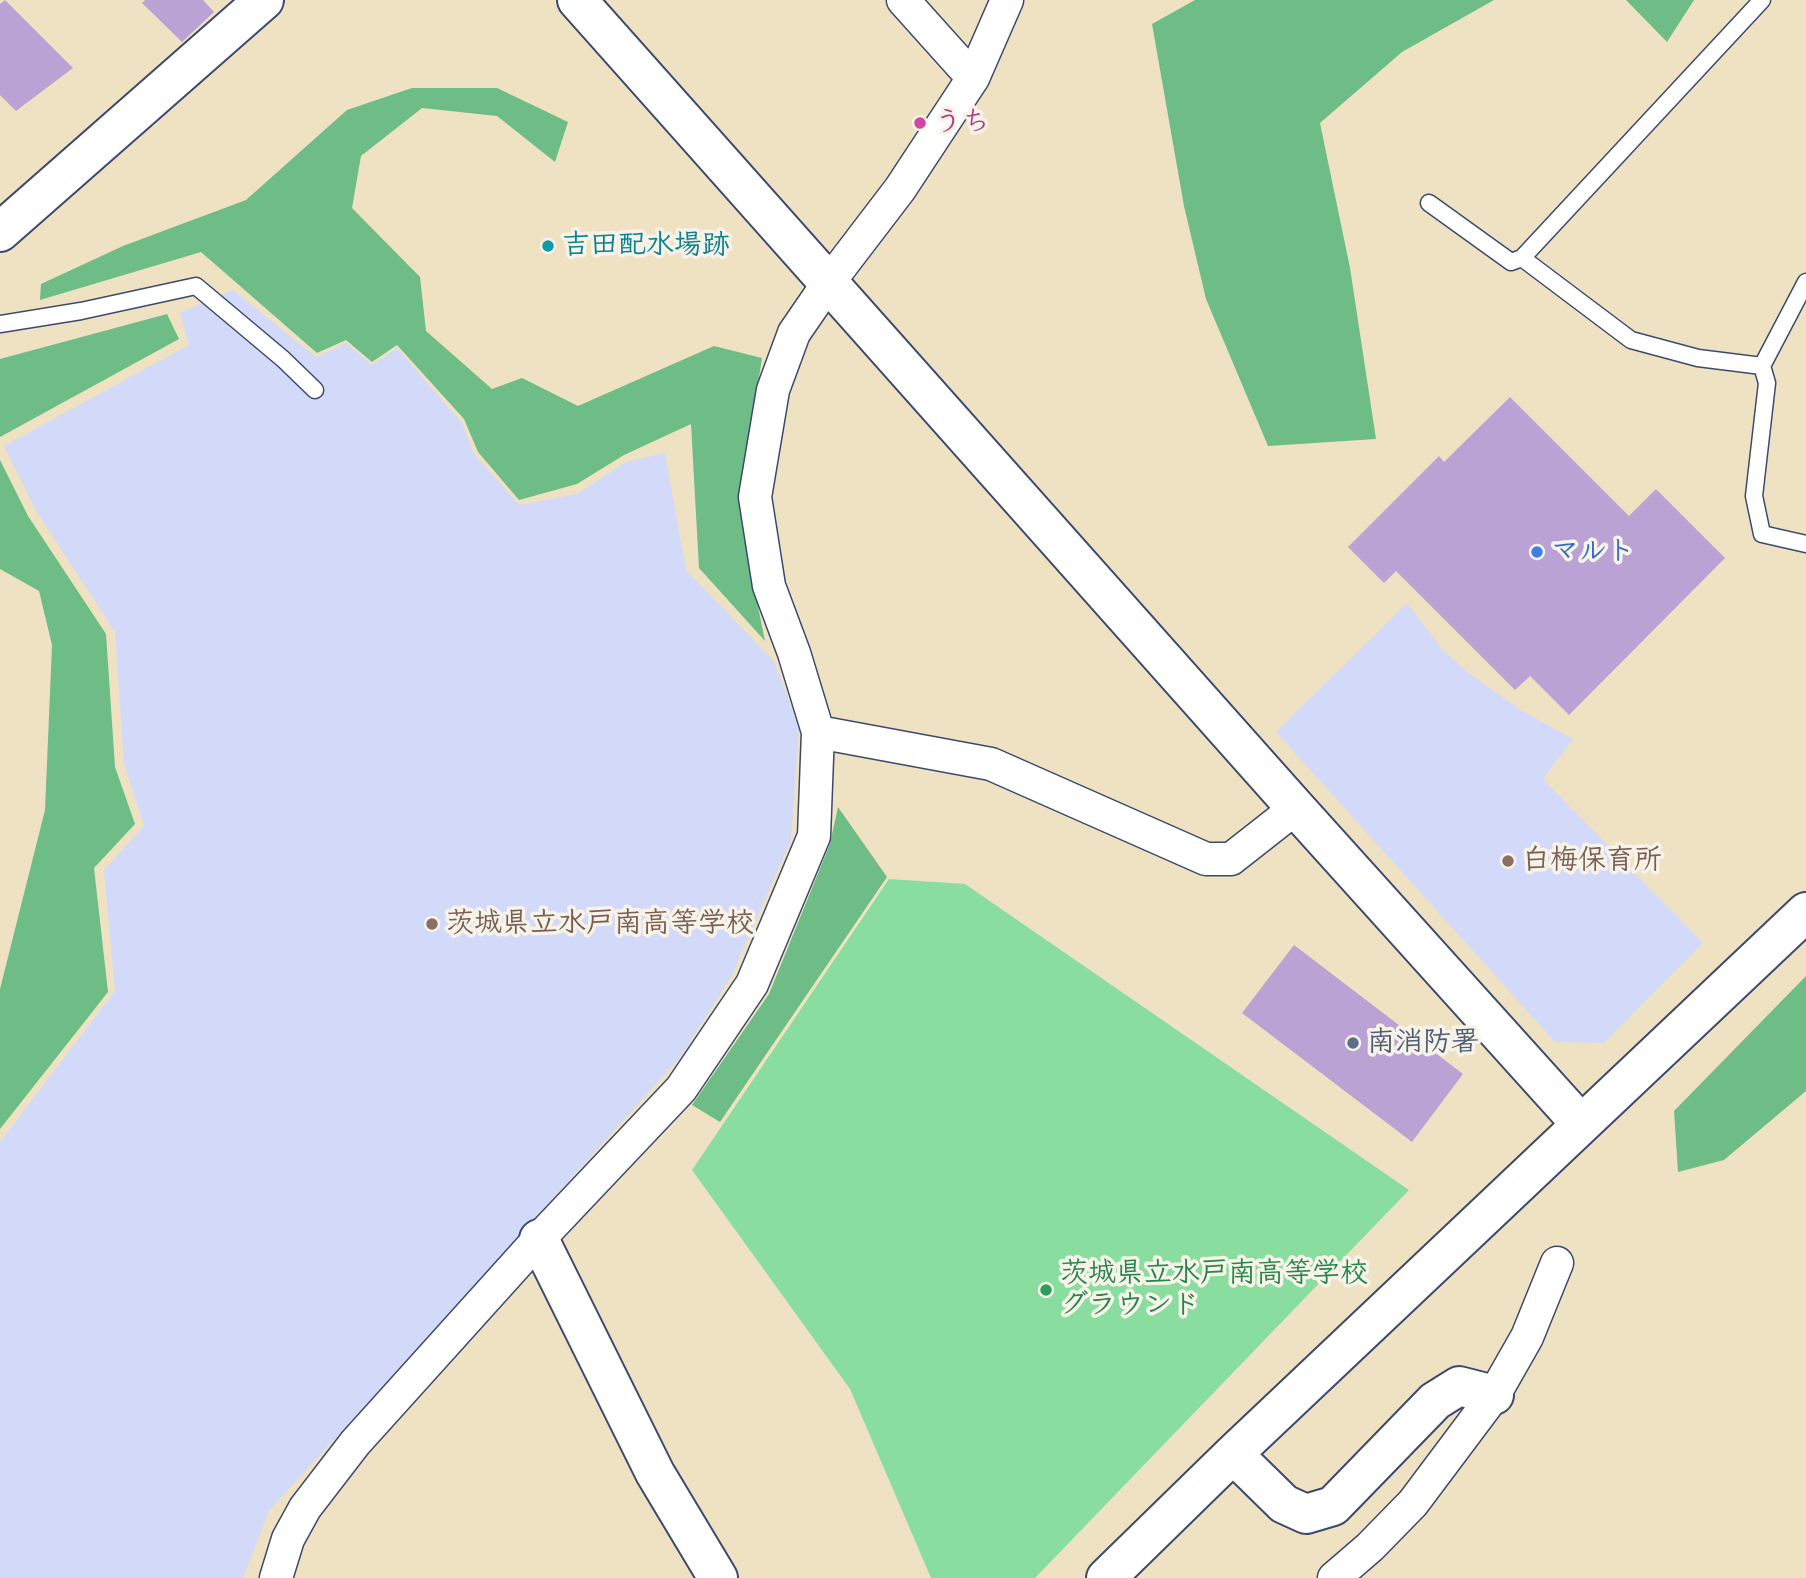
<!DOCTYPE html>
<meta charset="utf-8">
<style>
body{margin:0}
canvas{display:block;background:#eee2c3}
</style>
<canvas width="1806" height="1578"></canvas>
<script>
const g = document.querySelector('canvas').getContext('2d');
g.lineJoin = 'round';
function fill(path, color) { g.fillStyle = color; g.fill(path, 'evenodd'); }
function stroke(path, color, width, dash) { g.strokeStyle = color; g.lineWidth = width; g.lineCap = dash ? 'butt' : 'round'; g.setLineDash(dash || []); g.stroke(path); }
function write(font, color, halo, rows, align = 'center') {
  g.font = font + ' Caveat,"Klee One",sans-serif'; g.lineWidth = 7; g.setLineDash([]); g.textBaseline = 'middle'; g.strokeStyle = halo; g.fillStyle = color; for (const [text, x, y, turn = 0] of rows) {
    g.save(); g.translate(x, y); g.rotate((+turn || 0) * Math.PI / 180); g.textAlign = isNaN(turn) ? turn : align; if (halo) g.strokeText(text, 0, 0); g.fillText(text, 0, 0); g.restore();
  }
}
const built = new Path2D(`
 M233,290L316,357L346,343L372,365L397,348L462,423L474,454L519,505L577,494L626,462L665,453L686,570L774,661L799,728L791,840L731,977L679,1059L269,1511L243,1578H0V1142L115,991L104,870L144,826L124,763L115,632L37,512L4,446L189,345L180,313Z
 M1407,603L1443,650L1466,671L1519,709L1573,739L1543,779L1703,943L1604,1043L1555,1042L1276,732Z`);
const green = new Path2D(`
 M889,879L965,884L1409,1190L1035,1578H931L850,1389L692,1170Z`);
const forest = new Path2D(`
 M1195,0H1494L1402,52L1320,123L1350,268L1376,439L1268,446L1206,299L1184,206L1152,24Z
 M1626,0H1694L1667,42Z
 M412,88H497L568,122L555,162L497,116L422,108L361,156L352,208L420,277L426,331L492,389L522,378L578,406L714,346L762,358L743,479L745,542L765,641L699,568L691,424L624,455L577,484L519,500L478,452L464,419L397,345L372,362L346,340L317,353L201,252L40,300L41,284L123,246L246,200L347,110Z
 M167,314L179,339L0,437V359Z
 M0,460L28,516L106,634L115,767L135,824L94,868L108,992L0,1129V989L45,810L52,645L39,591L0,569Z
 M838,807L887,877L720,1122L692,1105L769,994L830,844Z
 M1806,976V1091L1724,1160L1678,1172L1674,1111Z`);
const building = new Path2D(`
 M5,0L73,68L16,111L0,95V4Z
 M145,0H203L214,12L182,42L142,3Z
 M1510,397L1629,516L1656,489L1725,558L1569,715L1530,676L1515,690L1396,571L1384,583L1348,547L1439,456L1444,462Z
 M1294,945L1463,1074L1412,1142L1242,1013Z`);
const service = new Path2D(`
 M1429,203L1511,262L1522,258L1631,340L1698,358L1762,366L1806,282
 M1522,258L1762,0
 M0,324L81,311L196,286L283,359L315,390
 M1762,366L1767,383L1754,496L1762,534L1806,544`);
const minor = new Path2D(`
 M903,0L973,78
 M818,732L991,764L1206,859H1231L1296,808
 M276,1578L288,1539L305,1508L355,1443L539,1239L681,1089L752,984L814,836L818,732L794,653L769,586L755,497L773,390L794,333L829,282L900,189L973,78L1007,0
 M1334,1578L1370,1547L1413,1503L1494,1395L1527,1337L1557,1263`);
const tertiary = new Path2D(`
 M577,0L1296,808L1581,1124
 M0,232L264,0
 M539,1239L655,1473L718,1578
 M1233,1454L1284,1504L1306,1514L1333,1506L1435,1401L1459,1386L1494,1395
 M1106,1578L1233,1454L1806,912`);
const markers = [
 [920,123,7,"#d1479c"],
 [548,246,7,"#0f9aa8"],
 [1537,552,7,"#3f7fe0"],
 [1508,861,7,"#8d6e63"],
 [432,924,7,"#8d6e63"],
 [1353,1043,7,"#5c6f8a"],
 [1046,1290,7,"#2e9e5b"]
];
const hotelNames = [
 ["うち",934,123]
];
const cultureNames = [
 ["吉田配水場跡",562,246]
];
const shopNames = [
 ["マルト",1551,552]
];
const educationNames = [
 ["白梅保育所",1522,861],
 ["茨城県立水戸南高等学校",446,924]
];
const serviceNames = [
 ["南消防署",1367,1043]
];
const leisureNames = [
 ["茨城県立水戸南高等学校",1060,1274],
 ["グラウンド",1060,1306]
];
fill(built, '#d3d9f9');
fill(green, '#89dd9f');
fill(forest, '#6ebc86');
fill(building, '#bba2d4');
stroke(service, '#3b4a6d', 19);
stroke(minor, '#3b4a6d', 35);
stroke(tertiary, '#3b4a6d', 42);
stroke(service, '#fff', 16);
stroke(minor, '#fff', 32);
stroke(tertiary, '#fff', 38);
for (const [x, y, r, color] of markers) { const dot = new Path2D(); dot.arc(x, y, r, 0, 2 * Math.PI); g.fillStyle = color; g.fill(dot); stroke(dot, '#f7f3e8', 2.5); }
write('bold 28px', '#b23c85', '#f7f3e8', hotelNames, 'left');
write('bold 28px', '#0d838f', '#f7f3e8', cultureNames, 'left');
write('bold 28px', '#366cbe', '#f7f3e8', shopNames, 'left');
write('bold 28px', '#785e54', '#f7f3e8', educationNames, 'left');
write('bold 28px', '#4e5e75', '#f7f3e8', serviceNames, 'left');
write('bold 28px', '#27864d', '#f7f3e8', leisureNames, 'left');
</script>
